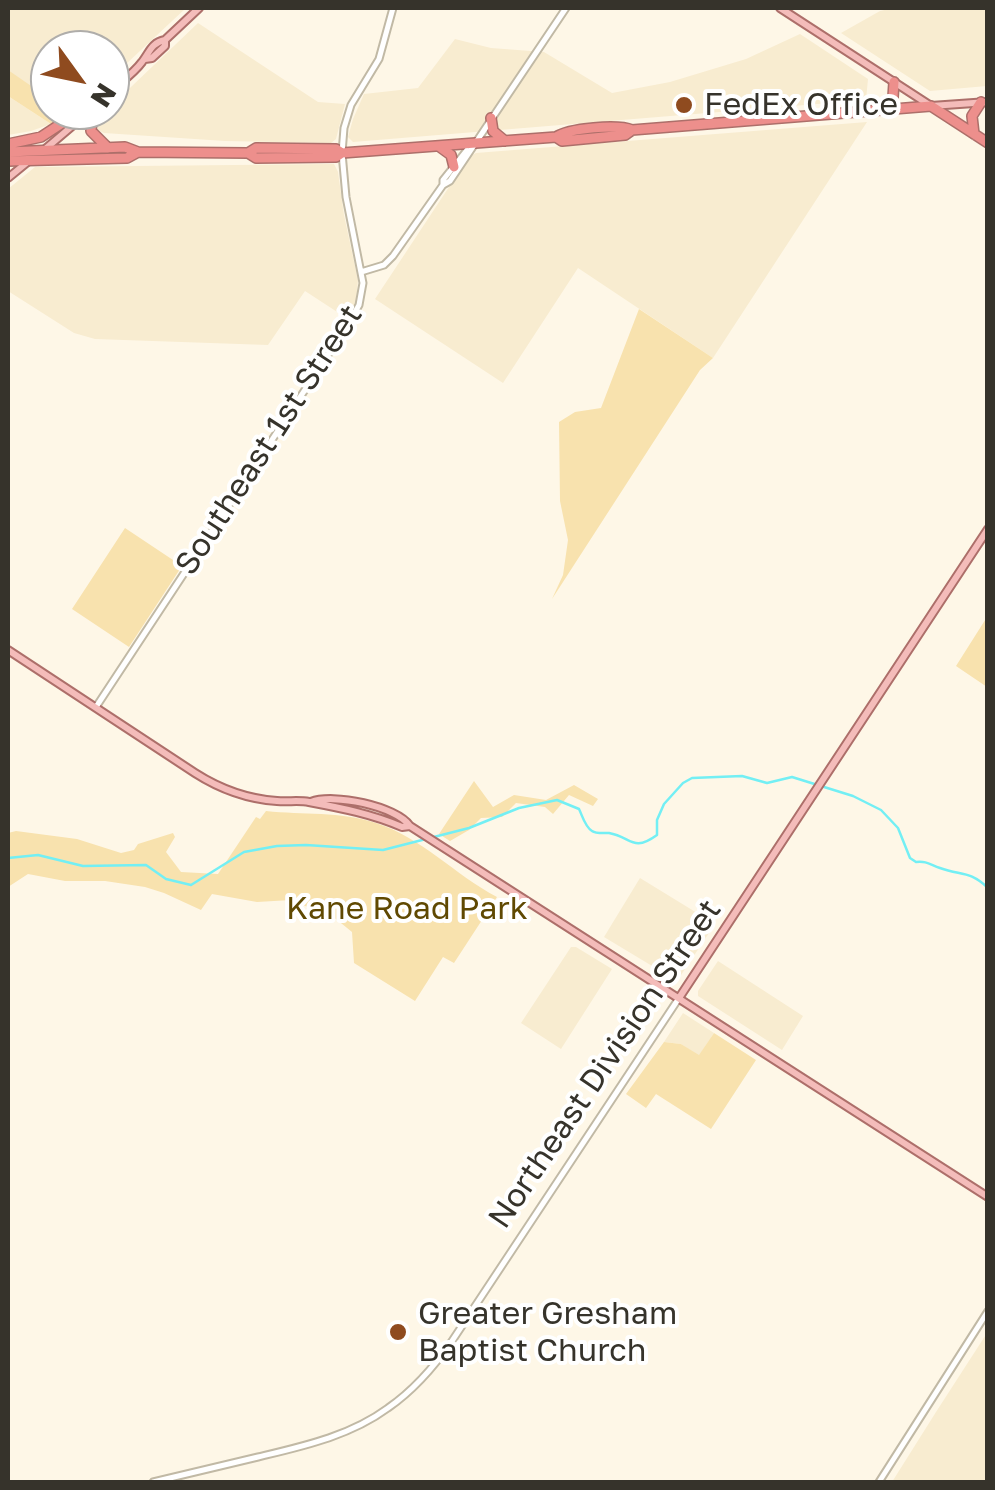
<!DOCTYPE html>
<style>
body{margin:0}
#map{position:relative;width:995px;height:1490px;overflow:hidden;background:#fef7e7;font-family:"Golos Text",sans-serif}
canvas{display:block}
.frame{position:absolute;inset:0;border:10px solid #36332b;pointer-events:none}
.north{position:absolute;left:30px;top:30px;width:100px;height:100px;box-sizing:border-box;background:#fff;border:2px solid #afadaa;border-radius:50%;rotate:123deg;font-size:28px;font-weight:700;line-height:40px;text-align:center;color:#36332b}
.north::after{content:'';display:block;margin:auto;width:35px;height:45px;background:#8f4b1f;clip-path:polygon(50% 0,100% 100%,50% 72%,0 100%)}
</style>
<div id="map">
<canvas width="995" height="1490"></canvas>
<div class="frame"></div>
<div class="north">N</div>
</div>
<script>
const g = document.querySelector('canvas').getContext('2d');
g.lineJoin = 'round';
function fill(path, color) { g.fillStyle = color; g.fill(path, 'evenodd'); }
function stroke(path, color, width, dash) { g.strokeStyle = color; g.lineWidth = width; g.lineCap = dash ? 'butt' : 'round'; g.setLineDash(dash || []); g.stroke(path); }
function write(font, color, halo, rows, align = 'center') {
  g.font = font + ' "Golos Text",sans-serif'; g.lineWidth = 8; g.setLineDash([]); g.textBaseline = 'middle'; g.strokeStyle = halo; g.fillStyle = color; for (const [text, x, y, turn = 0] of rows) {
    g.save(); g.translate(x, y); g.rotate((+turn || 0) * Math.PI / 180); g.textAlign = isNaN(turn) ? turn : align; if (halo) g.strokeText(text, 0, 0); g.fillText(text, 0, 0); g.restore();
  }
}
const built = new Path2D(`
 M8,8H186L110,79V50H50V110H76L59,120L8,87Z
 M893,8H987V86L930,91L841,33L880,11Z
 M198,23L318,102L345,104L336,139L331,143L225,141L104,133L98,130L97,119L106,110H110V107Z
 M800,34L868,79L866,100L353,142L348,137L353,119L364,94L418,88L455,39L491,48L544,52L612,93L670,82L746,59Z
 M8,96L51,124L31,131L8,135Z
 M867,122L713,358L578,268L503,383L375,299L449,187L470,156L476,153Z
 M334,164L338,172L344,215L358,280L356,303L348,319L305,291L268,345L95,339L74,333L8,291V189L35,167Z
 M640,878L715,924L677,981L604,937Z
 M571,947H576L612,969L561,1049L521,1023Z
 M718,961L803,1016L782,1050L698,996V991Z
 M683,1013L714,1033L699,1056L681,1044L664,1042Z
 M987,1333V1482H892L936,1412Z`);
const green = new Path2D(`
 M8,70L50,99V110H66L71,113L51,124L8,96Z
 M639,309L713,358L700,370L552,599L563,575L568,540L560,501L559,422L575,412L601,408Z
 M125,528L182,566L129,647L72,609Z
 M987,617V687L956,666Z
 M474,781L493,807L514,795L546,800L574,785L598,799L593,806L569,795L553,814L545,807L516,803L502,817L481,818L469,830L450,841L439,834Z
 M266,811C303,815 340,811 376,823C421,837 455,875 497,897L454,963L443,957L415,1001L354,963L352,932L336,919L291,900L257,902L212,894L201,910L164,893L145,887L105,881H65L28,874L8,887V833L16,831L77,839L121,853L134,850L138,844L173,833L175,837L166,852L181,872L218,874L256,817L260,819Z
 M714,1033L756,1060L711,1129L656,1094L646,1108L626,1094L664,1042L681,1044L699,1055Z`);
const stream = new Path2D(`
 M8,858L38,855L83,866L146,865L166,879L191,885L244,852L277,846L306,845L383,850L469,828L519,808L557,800L579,809C582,815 585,827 592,831C596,834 605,833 609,833C632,837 632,853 657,835V820L664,804L683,783L692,778L742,776L767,783L792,777L853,796L881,810L898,828L910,858L916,862C927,861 929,864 940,868C961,876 969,870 988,888`);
const minor = new Path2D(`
 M443,185V180L467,150
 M361,272L384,265L393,256L443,185L450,181L566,8
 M96,707L347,326L359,305L363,283L346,197L342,153L344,128L351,105L379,59L393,8
 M153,1482C188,1474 223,1465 258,1457C304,1446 350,1436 388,1408C414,1390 434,1367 452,1341L679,998
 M879,1482L988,1311`);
const major = new Path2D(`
 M780,8L931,106L988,102
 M145,59L152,58L165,46V40
 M111,91C121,82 134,73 142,62C150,52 151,43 165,40L199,8
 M44,150L91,110
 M8,178L30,160
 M8,650L195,773C220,789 247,799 277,801C288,802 299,800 309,802C341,808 372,814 402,827L410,826
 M311,802C333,793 396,806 410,826C603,948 795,1073 988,1197
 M679,998L988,529`);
const highway = new Path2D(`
 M110,90L113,89
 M93,110L91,131L108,148
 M887,110L893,97L894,82
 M491,118L493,131L505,141
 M974,134L972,116L981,102
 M556,137L562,141L625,135L632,130
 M8,144L41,137L82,110
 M440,147L451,155L454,167
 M8,152L125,147L138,152L248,153L256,158L336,157L342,153L556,137C569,128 618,124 632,130L931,106L988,143
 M248,153L256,148L336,149L342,153
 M8,161L127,158L138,152`);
const markers = [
 [684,105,10,"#8f4b1f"],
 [398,1332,10,"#8f4b1f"]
];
const poiNames = [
 ["FedEx Office",704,105],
 ["Greater Gresham",418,1314],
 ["Baptist Church",418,1351]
];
const streetNames = [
 ["Southeast 1st Street",269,440,-57],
 ["Northeast Division Street",605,1064,-56]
];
const parkNames = [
 ["Kane Road Park",407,909]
];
fill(built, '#f8ecd0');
fill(green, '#f8e2ae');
stroke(stream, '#73eff4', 2.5);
stroke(minor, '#c1b9a5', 9);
stroke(major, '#ad6f6a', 10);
stroke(highway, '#ad6f6a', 12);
stroke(minor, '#fff', 5);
stroke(major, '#f4bcba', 6);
stroke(highway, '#ed8f8c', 9);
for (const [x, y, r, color] of markers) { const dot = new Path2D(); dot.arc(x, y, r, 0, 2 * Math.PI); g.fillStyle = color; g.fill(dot); stroke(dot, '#fff', 4); }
write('32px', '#36332b', '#fff', poiNames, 'left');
write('32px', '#36332b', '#fff', streetNames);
write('32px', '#604902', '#fff', parkNames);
</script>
